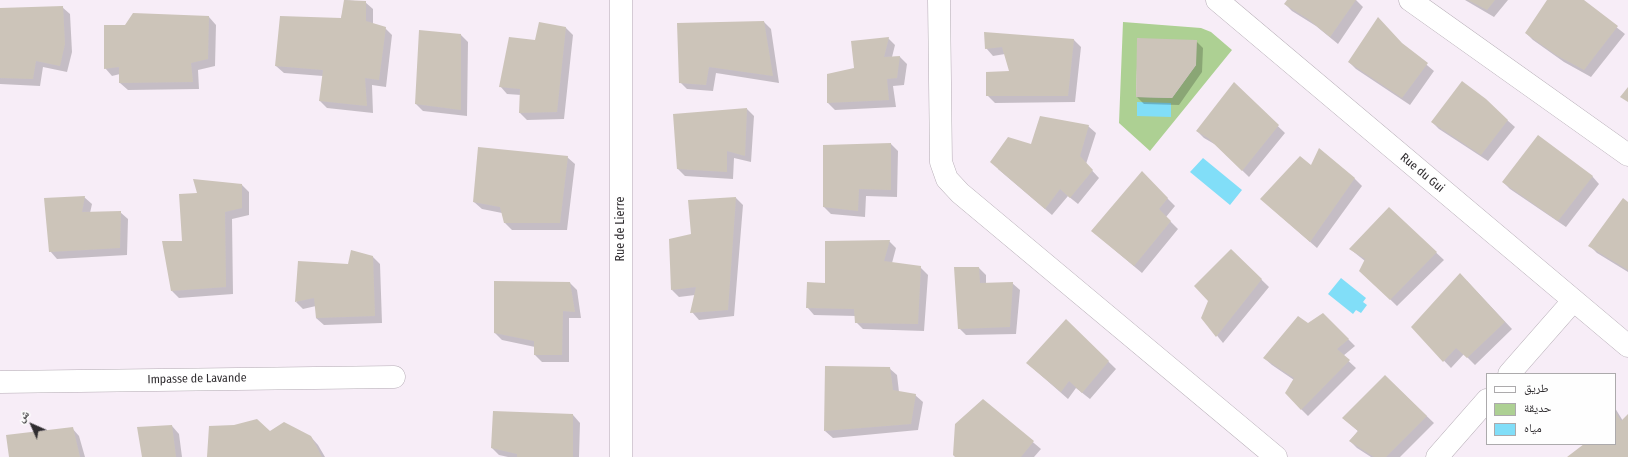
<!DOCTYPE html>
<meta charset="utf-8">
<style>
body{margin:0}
#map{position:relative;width:1628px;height:457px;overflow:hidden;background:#f7edf7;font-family:"Fira Sans Condensed","Noto Naskh Arabic",sans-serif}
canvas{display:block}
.legend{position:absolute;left:1486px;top:373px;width:130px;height:72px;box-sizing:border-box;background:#fefefe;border:1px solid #acaaac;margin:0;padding:5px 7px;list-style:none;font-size:12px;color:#302d30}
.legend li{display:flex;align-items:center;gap:8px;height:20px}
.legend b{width:20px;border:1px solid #acaaac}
.north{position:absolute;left:12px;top:405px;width:40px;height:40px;-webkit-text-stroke:3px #fefefe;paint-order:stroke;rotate:315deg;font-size:11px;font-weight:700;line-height:16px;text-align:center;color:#302d30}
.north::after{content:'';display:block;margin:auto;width:14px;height:18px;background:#302d30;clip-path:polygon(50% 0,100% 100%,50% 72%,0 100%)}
</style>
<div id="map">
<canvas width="1628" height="457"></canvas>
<ul class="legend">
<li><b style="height:5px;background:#fff"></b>طريق</li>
<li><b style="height:11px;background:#add093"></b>حديقة</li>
<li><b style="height:11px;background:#81def8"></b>مياه</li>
</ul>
<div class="north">ش</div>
</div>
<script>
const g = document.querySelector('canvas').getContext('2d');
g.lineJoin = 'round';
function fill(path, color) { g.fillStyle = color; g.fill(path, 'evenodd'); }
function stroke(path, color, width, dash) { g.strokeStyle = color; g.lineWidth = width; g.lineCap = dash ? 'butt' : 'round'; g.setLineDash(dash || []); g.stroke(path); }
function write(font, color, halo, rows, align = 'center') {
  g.font = font + ' "Fira Sans Condensed",sans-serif'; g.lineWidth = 3.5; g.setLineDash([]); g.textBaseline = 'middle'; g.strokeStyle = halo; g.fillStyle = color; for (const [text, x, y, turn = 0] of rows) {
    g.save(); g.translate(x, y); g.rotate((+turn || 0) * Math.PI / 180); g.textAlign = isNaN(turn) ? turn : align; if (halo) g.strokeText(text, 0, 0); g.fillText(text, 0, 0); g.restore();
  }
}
const green = new Path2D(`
 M1123,22L1201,28L1211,32L1232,50L1150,151L1119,123ZM1138,38L1196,65L1172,98L1136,97Z`);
const water = new Path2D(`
 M1137,102L1171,103V117L1137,116Z
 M1203,158L1242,190L1230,205L1190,172Z
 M1341,278L1366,298L1363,302L1367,305L1361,313L1356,310L1353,314L1328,294Z`);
const shadow = new Path2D(`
 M345,0L365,2L373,9V24L385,28L392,35L386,87L372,85L373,113L327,108L320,101L323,76L284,73L276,66L341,19Z
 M1288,0H1356L1363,7L1338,44L1316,26L1292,11L1285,4Z
 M1465,0H1508L1494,17Z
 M1548,0H1582L1625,34L1591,77L1564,62L1533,40L1526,33Z
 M62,7L70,14L72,52L67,72L43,67L40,86L0,84V9Z
 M209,17L216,25L215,66L198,70L199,89L128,90L120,83V74L112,76L105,68L125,26Z
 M764,22L771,29L779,83L716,73L713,91L687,89L680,82Z
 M566,28L573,35L564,119L527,120L520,113L521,95L507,94L500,86L535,41Z
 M985,33L1074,40L1081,47L1075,102L995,103L987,95L1010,72L1005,54L993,56L986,48Z
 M461,35L468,42L467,116L423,111L416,104Z
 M888,38L895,45L892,57H900L907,64L904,85L893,86L896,107L835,110L828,103L855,69Z
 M1196,41L1203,48L1202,72L1179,105L1144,104L1137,97Z
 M1403,45L1434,71L1410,105L1356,69L1349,62Z
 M1234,84L1285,133L1249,177L1216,145L1204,138L1197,131Z
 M747,109L754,116L751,162L734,158L733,179L685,176L678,169Z
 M1507,120L1515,127L1488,161L1439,129L1432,122Z
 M1088,126L1096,133L1086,164L1099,178L1078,204L1068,196L1052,215L998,169Z
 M891,144L898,151L897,197L866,196L865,217L831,214L824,207Z
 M567,157L575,164L567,230H512L505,223L502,213L482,209L474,202Z
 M1142,173L1175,206L1166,217L1178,229L1142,273L1092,231Z
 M1592,176L1599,184L1566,227L1510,189L1503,182Z
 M1354,178L1362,186L1317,248L1269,206Z
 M242,185L249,192V215L232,219L233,294L179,298L172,291L183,242L198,194Z
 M84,197L92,204L90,213L120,212L128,219L127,255L57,259L50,251Z
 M736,198L743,205L734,316L699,320L692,312L695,295L679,297L672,290L693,235Z
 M1628,203V272L1597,253L1590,246Z
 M1389,208L1444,260L1397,306L1368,278L1365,261L1350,249Z
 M889,241L896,248L892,263L920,267L928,275L924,331L863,329L856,322V316L814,315L807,307L826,284Z
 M1231,250L1269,287L1223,343L1202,317Z
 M373,257L380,264L382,323L324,325L316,318V306L303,309L296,302L349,265Z
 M979,268L986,275V284L1012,283L1020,290L1016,334L966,335L959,328Z
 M1467,281L1512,329L1475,365L1464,354L1451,368L1412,327Z
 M570,283L577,290L581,318H569V362H542L535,355V347L502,340L495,333Z
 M1323,314L1355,346L1343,356L1356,368L1308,416L1301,409L1294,380L1272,365L1264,358Z
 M1066,320L1116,369L1090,399L1076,388L1068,399L1035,370Z
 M889,368L897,375L899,392L915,395L923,402L918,430L833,438L825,431Z
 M1385,376L1434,423L1400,457H1371L1357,448L1350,441L1358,431L1343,418Z
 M983,400L1041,449L1034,457H956Z
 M1615,408L1623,421L1628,416V457H1569L1586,444H1615Z
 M573,415L580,423L579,457H508L499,455L492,448Z
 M172,426L179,434L182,457H143Z
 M72,428L79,436L85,457H10Z
 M270,432L311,437L318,445L325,457H208Z`);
const building = new Path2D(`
 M344,0L366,1V21L386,27L379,80L365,78L367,106L319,101L323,70L275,66L280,16L341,18Z
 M1287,0H1356L1330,37L1308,19L1284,4Z
 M1468,0H1495L1487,10Z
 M1547,0H1584L1618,26L1584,70L1556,55L1525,33Z
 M63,6L65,44L60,66L36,61L33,79L0,78V8Z
 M133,13L209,16L208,59L191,63L193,82L119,83V67L104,69V25H125Z
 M1378,17L1402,43L1428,63L1402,98L1348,62Z
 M764,21L773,76L709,67L706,85L679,83L677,23Z
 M539,22L566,27L557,112L519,113L520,89L499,87L509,37L535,40Z
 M419,30L461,34V110L415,104Z
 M984,32L1074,39L1068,96H986V72L1009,71L1002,47L985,49Z
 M889,37L884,57L900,56L897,78L887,79L889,100L827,103V74L854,68L851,41Z
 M1137,38L1197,40L1196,65L1172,98L1136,97Z
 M1462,81L1486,99L1508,120L1481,155L1431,122Z
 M1234,82L1279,125L1242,171L1208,138L1196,131Z
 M1628,87V102L1620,97Z
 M747,108L745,156L727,151V172L677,169L673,114Z
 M1040,116L1089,125L1080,156L1093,170L1070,198L1060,189L1045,209L990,162L1008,137L1031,144Z
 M1538,135L1593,176L1558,221L1502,182Z
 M891,143V190L859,189L858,211L823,207V145Z
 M478,147L568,156L560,223H504L500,207L473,202Z
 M1319,148L1355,178L1310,242L1260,199L1300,156L1311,165Z
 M1142,171L1168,198L1159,209L1171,221L1134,266L1091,231Z
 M193,179L242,184V208L225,212L226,287L171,291L162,241H182L179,194L197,193Z
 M85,196L82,212L121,211L120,248L49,252L44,198Z
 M736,197L728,310L690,313L696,287L671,290L669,239L691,234L688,200Z
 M1623,198L1628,202V270L1588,246Z
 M1389,207L1437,252L1390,300L1359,271L1365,259L1349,249Z
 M890,240L884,261L921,266L918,324L855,323L854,309L806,308L807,282L825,283V241Z
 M1231,249L1262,279L1216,337L1201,318L1208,301L1194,286Z
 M351,250L373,256L375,316L316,318L314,298L295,302L298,261L348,264Z
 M954,267H979L980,283L1013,282L1010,327L958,329Z
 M1460,273L1505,322L1467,358L1456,348L1443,362L1411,327Z
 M494,281L570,282L575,312L563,311L562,355H534V341L494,333Z
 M1323,313L1349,339L1337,349L1350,360L1301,410L1285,393L1294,378L1263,358L1298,316L1308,323Z
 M1066,319L1109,361L1082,393L1069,381L1061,392L1026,363Z
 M825,366L890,367L893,390L916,394L911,424L824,431Z
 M1385,375L1427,416L1386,457H1374L1349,441L1358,431L1342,418Z
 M983,399L1034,441L1021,457H955L953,455L955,424Z
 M493,411L573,414V457H517V454L491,448Z
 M1615,411L1621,421L1628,414V457H1567L1584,444H1615Z
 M257,419L270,431L284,422L311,436L322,457H207L209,426L234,425Z
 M172,425L176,457H142L137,427Z
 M73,427L80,457H9L6,435Z`);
const street = new Path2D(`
 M939,0L941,162L947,179L960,193L1276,457
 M1217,0L1628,346
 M1410,0L1628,155
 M1509,374L1573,301
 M0,382L394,377
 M621,457V0
 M1437,457L1487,400`);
const streetNames = [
 ["Rue du Gui",1422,173,40],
 ["Rue de Lierre",621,229,-90],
 ["Impasse de Lavande",197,379,-1]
];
fill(green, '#add093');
fill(water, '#81def8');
fill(shadow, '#0003');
fill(building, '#ccc4b9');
stroke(street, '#b3aab3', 23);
stroke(street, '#fff', 22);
write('12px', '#302d30', '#fefefe', streetNames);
</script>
